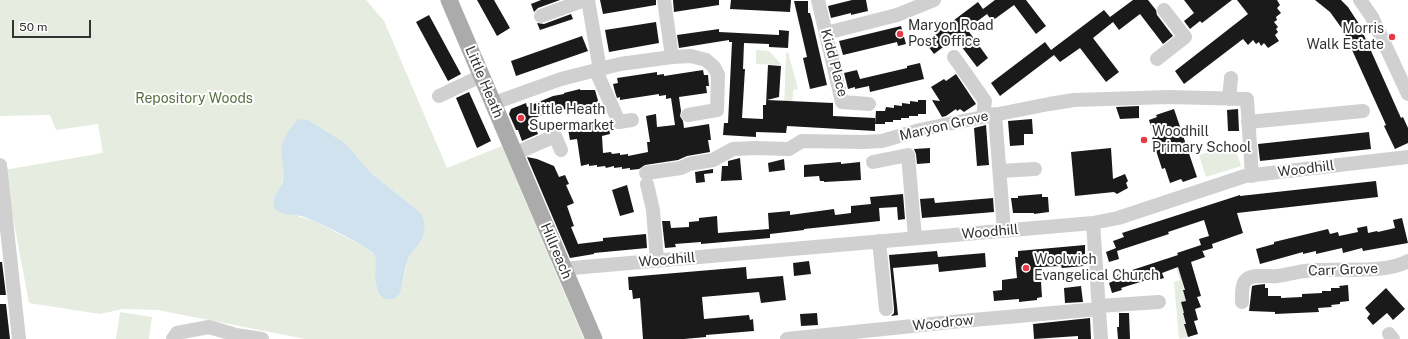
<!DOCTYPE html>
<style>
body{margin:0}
#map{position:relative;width:1408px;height:339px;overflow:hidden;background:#fff;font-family:"Public Sans",sans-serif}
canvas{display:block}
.scale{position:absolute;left:12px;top:20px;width:79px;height:18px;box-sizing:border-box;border:2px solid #333;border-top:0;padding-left:5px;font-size:12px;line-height:14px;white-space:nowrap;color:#333;-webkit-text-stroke:3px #fff;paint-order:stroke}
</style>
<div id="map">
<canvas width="1408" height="339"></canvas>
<div class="scale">50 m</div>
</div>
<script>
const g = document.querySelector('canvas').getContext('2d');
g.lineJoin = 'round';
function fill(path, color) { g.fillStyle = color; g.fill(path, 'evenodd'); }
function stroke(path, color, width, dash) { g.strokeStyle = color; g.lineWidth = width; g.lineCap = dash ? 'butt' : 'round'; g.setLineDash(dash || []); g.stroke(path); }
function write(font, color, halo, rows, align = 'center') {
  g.font = font + ' "Public Sans",sans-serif'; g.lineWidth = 4; g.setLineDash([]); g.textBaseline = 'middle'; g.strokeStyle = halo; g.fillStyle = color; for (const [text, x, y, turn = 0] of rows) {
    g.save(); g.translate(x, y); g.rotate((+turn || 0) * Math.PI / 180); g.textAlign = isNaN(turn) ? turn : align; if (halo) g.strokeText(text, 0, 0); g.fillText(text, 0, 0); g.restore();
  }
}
const green = new Path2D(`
 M0,0H366L384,21L447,168L502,146L584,339H305L158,310L123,309L100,314L29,303L4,170L103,153L98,124L56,130L50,115L0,116ZM285,137L346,144L371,173L420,212L421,241L411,252L408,260L400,294L378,293L375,276L376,262L374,254L363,246L316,222L301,217L277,211L273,201C278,191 285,180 284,168C284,155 279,152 285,137Z
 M756,50L769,51L782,65L756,64Z
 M788,52L798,89L793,90L792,112H784L786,53Z
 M1234,144L1241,166L1206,177L1199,155Z
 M1181,265L1185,278L1182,280L1186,301L1184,313H1183L1189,337L1179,339L1174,282L1180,280L1176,267Z
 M120,312L152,317L149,339H116Z`);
const water = new Path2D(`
 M299,119L308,120L346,144L371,173L420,212C425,221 427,233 420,242C416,249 410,252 408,260C404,271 403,283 400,294L393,299H385L378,293C377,287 375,281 375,275C375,269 377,260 374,254C368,246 312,219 301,216C293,215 283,215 277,211C267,203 280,189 283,181C286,168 279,156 282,144C285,135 292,125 299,119Z`);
const building = new Path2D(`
 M477,0H494L510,28L497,36Z
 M541,0H560L538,8L534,12L531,4Z
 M600,0H656V5L603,14Z
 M673,0H719V5L674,12Z
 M731,0H791L790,12L730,9Z
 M852,0H866L868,11L851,15V13L831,18L828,6Z
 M995,0H1026L1046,26L1036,34L1014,5L992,21L987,14L967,29L988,58L977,67L955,38L934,54L925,42L978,2L983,9Z
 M1133,0H1148L1156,10L1157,15L1173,36L1163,44L1140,14L1119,30L1113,22L1093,38L1119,72L1106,82L1080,48L1060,62L1054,55L1000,96L991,83L1045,42L1051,50L1104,10L1110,17Z
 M1184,0H1232L1202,23L1200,21L1190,29L1184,21L1194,13Z
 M1237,0H1277L1280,5L1277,8L1281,13L1276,17L1277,20L1274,22L1278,27L1276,29L1278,32L1275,35L1279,41L1268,48L1264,43L1261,46L1259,42L1256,44L1253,40L1248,45L1243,39L1184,84L1175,71L1248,14Z
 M1315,0H1341L1348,7L1359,24L1401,118L1403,117L1408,128V143L1395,149L1384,126L1386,125L1343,30L1330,12Z
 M794,1H808V13H810L812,20L827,85L810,89L803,58L807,57Z
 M571,14L573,19L540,30L537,23L544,24Z
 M429,15L461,74L448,81L416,22Z
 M656,22L659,43L609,52L605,30Z
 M901,26L906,44L898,46L897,42L843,55L839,41Z
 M719,29V32L779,35V30L789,31L788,48L769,47V44L744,43L743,69H745L742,118L763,119V105H766L768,65L781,66L779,97L767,100L833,103V116L875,118V131L787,126L786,133L756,132V137L723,135L724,123H728L732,42H729V40L679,48L677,35Z
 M582,36L588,51L516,76L511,61Z
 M920,63L924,79L870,92L869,86L855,89V87L848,89L844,73L857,70L860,79L907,68V66Z
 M703,70L704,75H708L709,86H706L707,93L679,97L681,111L680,116L683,121L684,128L709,124L711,140H708L710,152L687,156L678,160L645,165L639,169L630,170V168L622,169V167L614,168V166L606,168L605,166L597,167V165L589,166V164L581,166L577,139L570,140L568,129L608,123L610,134L602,136L603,153L611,152L612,154L620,153V155L628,154V156L648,152L647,142H650L646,116L656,114L657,127L675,125L671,98L666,99V95L659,96V94L620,100V97L617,98L615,92L613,84L618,83L617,78L657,72V75L664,74V76Z
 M956,74L976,104L964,112L960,109L957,111L956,109L946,116L942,117L932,100L940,101L931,87L944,79L946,81Z
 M580,89V90H595L599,104L566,107L567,109L552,111L532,119L538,134L522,141L518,130H516L509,114L511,109L526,103L527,107L553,96L564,94V93Z
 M469,92L491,141L477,148L456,98Z
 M918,100H926V114H918V116H909V118H901V120H893V122H885V124H875L876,111H885L886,107L894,108V105L902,106V103L910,104V101L918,102Z
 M1139,106V118L1120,119L1116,107Z
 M1174,109L1197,177L1183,182L1181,179L1170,183L1165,168L1162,169L1152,138L1154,137L1149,120L1157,117L1156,115Z
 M1238,109L1239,131H1228L1227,110Z
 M1032,119L1033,134H1024V145L1010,146L1008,121Z
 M986,125L989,165L977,166L974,128Z
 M1369,132L1371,149L1260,161L1258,144Z
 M930,148V163L917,164L916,154L914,149Z
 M1111,148L1113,179L1125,174L1128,181L1126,183L1128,188L1117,194L1114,192L1075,196L1071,152Z
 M527,157L537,159L554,166L559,177L565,175L569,184L566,185L574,203L567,206L574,226L571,227L578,244L603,241V238L646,234L647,248L594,253V254L570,258Z
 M740,158L742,180L721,181L722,166H728V161Z
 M784,159L785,170L769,172L768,163Z
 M841,162V164L860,162L861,180L824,182V181H820L819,176L804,177V165Z
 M713,169V173L704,174L705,182L696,183L695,172Z
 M1376,181L1378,197L1237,213L1243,233L1212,244L1213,248L1203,251L1202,250L1205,257L1191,262L1201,296L1197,297L1201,307L1195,309L1198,320L1194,321L1198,334L1188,337L1184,324H1186L1183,313H1184L1181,302L1186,301L1183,290H1185L1178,267L1162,273L1164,278L1154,281L1153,278L1121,288L1122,290L1112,293L1109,283L1118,279L1117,275L1178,255L1177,253L1201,245L1199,239L1209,236L1204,220L1168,232L1169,234L1117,251L1119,259L1109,262L1106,252L1116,248L1113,241L1124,237L1122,233L1240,195V196Z
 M627,185L634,212L620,216L612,190Z
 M903,194L905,219L898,220L897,207L879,208L880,221L804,229V230L770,234V238L701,244V242L675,244L676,247L665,248L662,221H670L671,228L689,227V222L699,221V218L717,216L718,233L769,229L768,213L790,211V215L834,209L835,215L851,213V206L871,204L870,197Z
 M1042,194V197H1048L1049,212L1034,214V213H1013L1011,198H1018V196Z
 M934,198L935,203L993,198L994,212L922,218L920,199Z
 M1402,218L1408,243L1363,251L1362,248L1343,253L1342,248L1316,254V251L1303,254V252L1260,264L1256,249L1274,244V242L1328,229L1330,234L1338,232L1339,236L1358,232L1357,228L1367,226L1368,233L1377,231L1378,232L1395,228L1393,220Z
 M1085,245V255H1083L1084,266L1062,268L1061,266L1040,267L1042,297L1037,298V300L1019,302V299L994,301L993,291L1002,290V280L1017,278L1015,257H1018V251Z
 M937,251L938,257L985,253L986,267L939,272L938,264L893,268L898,315L891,316L894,313V308L889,255Z
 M809,261L811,274L794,276L793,263Z
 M0,262H2L6,295H0Z
 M746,267L747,279L783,276L786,300L761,303L759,292L702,297L704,319L749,315L750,320L753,319L754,331L706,335V337L684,339H643L640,298L633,299L632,290H629L628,277Z
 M1265,284V288H1268V296H1281V298L1302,297V294L1322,293V291H1331V288H1340L1339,286L1348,285L1349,301L1340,302V304L1331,305L1332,307L1318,308L1319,312L1275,314V312L1249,311L1252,286L1256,285Z
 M1081,286L1083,302L1065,303L1064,288Z
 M1386,288L1405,309L1393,320L1387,313L1373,325L1367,318L1370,314L1365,308Z
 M0,304H6L10,339H0Z
 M817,313L818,325L801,326L800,314Z
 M1119,313H1129L1130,339H1118L1117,327H1119Z
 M1090,318L1091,339H1078V336L1034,339L1033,324Z`);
const minor = new Path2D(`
 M588,0L600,70
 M664,0L672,57
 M818,0L842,102L869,104
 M1360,0L1372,17L1408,94
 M541,16L585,0
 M826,33L897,15L934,0
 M954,57L985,101L983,117
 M1157,59L1185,37L1164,10
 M596,71L619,122L632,120
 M439,96L481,76
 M1229,99L1231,78
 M494,103L561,79L620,64L672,57L691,56L706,60L714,67L718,75L717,110L688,115
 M995,114L1004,231
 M1248,122L1363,111
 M514,154L555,136L561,150
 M873,162L908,155L915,238
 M0,165L19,339
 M1000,171L1035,169
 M646,173L681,168L689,164L713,160L733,149L755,148L789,149L802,141L864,142L882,141L920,130L953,123L1049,104L1074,100L1168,97L1247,99L1252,176
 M647,184L653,210L657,261
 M1093,223L1101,339
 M879,241L886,309
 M565,271L573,268L595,266L1093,223L1118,218L1245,176L1408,157
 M1242,302C1242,296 1241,287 1245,281C1251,273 1268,277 1277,276C1287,275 1295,272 1305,271C1334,267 1384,275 1408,261
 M1099,306L1159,302
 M1389,334L1393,339
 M173,339L177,333L209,327L236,335L262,339
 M787,339L961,321L1099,309`);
const major = new Path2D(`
 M449,0L594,339`);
const markers = [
 [900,34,4,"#e63946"],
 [1392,37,4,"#e63946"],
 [521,118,4,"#e63946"],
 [1144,140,4,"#e63946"],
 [1026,268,4,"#e63946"]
];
const poiNames = [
 ["Maryon Road",908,26],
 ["Post Office",908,42],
 ["Morris",1384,29,"right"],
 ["Walk Estate",1384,45,"right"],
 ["Little Heath",529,110],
 ["Supermarket",529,126],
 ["Woodhill",1152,132],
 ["Primary School",1152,148],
 ["Woolwich",1034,260],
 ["Evangelical Church",1034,276]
];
const streetNames = [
 ["Kidd Place",834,63,75],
 ["Little Heath",484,82,67],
 ["Maryon Grove",944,126,-13],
 ["Woodhill",1306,169,-7],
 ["Woodhill",990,232,-5],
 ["Hillreach",556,251,67],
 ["Woodhill",667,260,-5],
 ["Carr Grove",1343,270,-2],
 ["Woodrow",943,323,-6]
];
const parkNames = [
 ["Repository Woods",194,99]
];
fill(green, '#e6ecdf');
fill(water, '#cfe2ee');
fill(building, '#1a1a1a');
stroke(minor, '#d0d0d0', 14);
stroke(major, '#ababab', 17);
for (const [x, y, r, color] of markers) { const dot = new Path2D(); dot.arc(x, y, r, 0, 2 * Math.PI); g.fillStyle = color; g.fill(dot); stroke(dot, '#fff', 1.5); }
write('14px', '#333', '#fff', poiNames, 'left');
write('14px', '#333', '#fff', streetNames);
write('14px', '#56703f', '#fff', parkNames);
</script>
